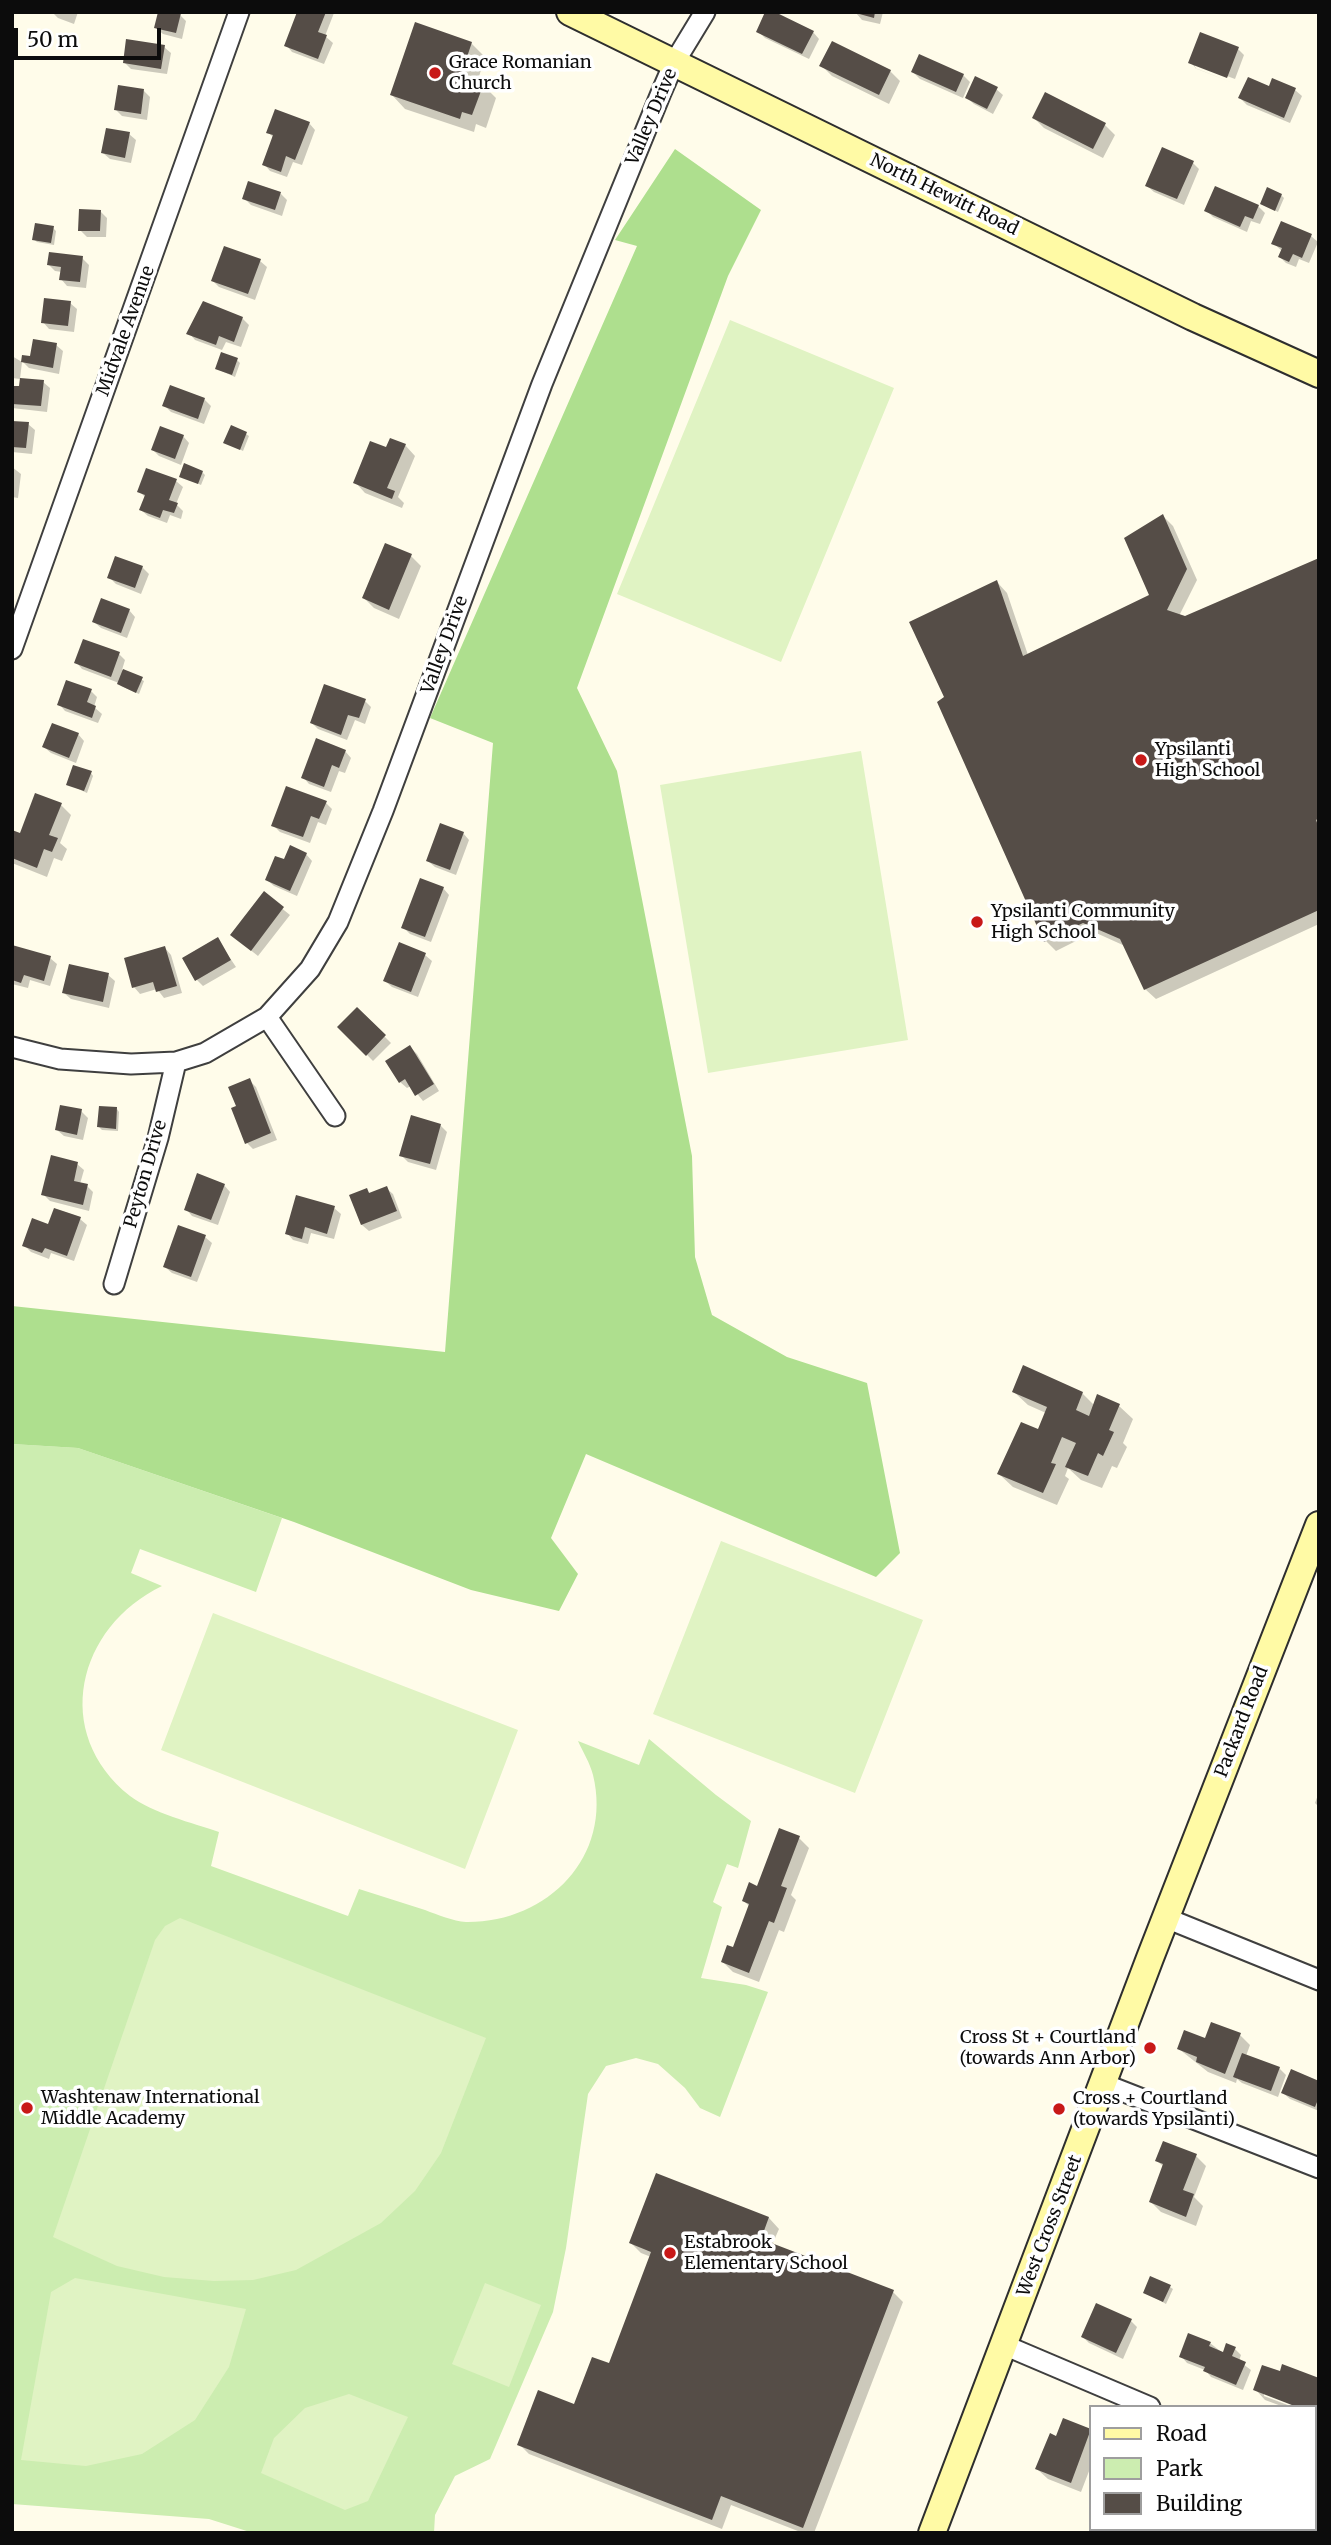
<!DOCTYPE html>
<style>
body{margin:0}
#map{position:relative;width:1331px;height:2545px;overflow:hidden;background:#fffcea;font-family:Merriweather,serif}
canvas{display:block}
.frame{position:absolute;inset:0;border:14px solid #0c0c0c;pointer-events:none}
.legend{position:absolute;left:1089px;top:2405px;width:228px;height:126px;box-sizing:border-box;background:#fff;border:2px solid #9e9e9e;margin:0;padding:9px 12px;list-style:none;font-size:21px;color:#0c0c0c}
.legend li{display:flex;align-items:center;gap:14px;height:35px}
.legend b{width:35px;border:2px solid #9e9e9e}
.scale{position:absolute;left:14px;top:28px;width:147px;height:32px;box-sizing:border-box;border:4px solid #0c0c0c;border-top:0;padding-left:9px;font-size:21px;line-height:24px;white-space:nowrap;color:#0c0c0c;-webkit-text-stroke:5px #fff;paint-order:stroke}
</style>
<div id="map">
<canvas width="1331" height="2545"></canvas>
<div class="frame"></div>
<ul class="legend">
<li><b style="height:9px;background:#fffaa5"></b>Road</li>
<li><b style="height:19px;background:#ccedb0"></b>Park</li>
<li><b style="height:19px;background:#554d47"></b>Building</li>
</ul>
<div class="scale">50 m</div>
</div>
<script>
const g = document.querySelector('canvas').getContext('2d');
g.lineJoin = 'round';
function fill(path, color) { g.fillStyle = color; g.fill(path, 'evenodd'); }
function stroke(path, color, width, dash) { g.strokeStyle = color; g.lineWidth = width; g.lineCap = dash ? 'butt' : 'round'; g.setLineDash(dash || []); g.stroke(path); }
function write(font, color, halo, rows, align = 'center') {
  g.font = font + ' Merriweather,serif'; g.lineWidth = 7; g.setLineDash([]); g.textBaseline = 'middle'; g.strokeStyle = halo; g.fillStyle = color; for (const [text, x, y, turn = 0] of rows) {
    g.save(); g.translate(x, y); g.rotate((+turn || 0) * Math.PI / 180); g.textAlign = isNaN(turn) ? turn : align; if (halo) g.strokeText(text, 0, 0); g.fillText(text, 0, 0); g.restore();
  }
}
const green = new Path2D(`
 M12,1444L78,1448L282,1518L256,1592L140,1549L131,1573L162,1586C77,1627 51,1733 130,1796C152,1813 193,1823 219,1832L211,1866L348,1916L359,1889C381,1896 403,1903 425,1910C438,1915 453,1921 466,1922C547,1923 613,1857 593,1775C590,1763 583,1752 578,1741L639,1765L649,1739L716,1795L751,1821L738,1868L727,1864L713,1902L722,1907L701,1978L746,1985L768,1992L720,2117L700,2108L685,2088L658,2064L636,2058L606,2066L588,2094L566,2248L553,2312L490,2459L455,2476L435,2515L434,2533H253L209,2519L12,2504Z`);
const forest = new Path2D(`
 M675,149L761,210L728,276L577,688L617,771L692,1156L695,1257L712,1315L787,1357L867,1383L900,1553L876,1577L586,1454L551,1538L578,1574L559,1611L471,1590L294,1522L78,1448L12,1444V1306L445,1352L493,743L430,718L637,246L615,240Z`);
const pitch = new Path2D(`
 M730,320L894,388L781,662L617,594Z
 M861,751L908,1040L708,1073L660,785Z
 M721,1541L923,1620L855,1793L653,1714Z
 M213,1613L518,1730L465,1869L161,1750Z
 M180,1918L486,2038L441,2153L415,2191L381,2223L296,2270L253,2280L214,2281L164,2277L117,2266L53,2237L155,1940L165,1926Z
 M75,2278L246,2309L229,2367L195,2420L142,2454L86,2466L21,2460L51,2292Z
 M485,2283L541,2305L509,2387L452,2364Z
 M349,2394L408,2417L368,2501L345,2510L261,2473L274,2438L305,2408Z`);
const shadow = new Path2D(`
 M52,12H78L74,24L58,18Z
 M160,12L180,15L186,21L182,39L163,34L156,28Z
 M299,12L334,13L325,36L333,43L324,64L292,52L286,45Z
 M883,12L880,24L862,20L856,13Z
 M758,31L813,32L819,39L809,59L765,38Z
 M471,43L485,57L477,83L483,85L496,98L486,128L476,124L474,132L405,109L392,95Z
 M164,47L171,53L167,74L131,69L124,62Z
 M1238,49L1244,55L1235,79L1195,64V68L1233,83L1197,69L1190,62Z
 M822,66L890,71L900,81L889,104L832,76Z
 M913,72L963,75L970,82L963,98L920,79Z
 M1273,80L1295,90L1302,96L1290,123L1247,105L1240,98L1270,88Z
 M996,89L1003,95L993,114L974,104L967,98Z
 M144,91L150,97L147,120L122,116L116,110Z
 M1034,118L1104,124L1115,135L1103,158L1044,128Z
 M309,123L315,130L302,165L293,162L287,177L270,171L264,164L274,138L268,132Z
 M129,134L136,140L131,163L110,159L103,153Z
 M1193,163L1199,169L1184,205L1154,192L1147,186Z
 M249,183L281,194L287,200L282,216L251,205L244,198Z
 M1281,195L1284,198L1278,212L1262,204Z
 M1258,206L1265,213L1260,224L1251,221L1247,232L1213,217L1206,210Z
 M101,212L107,218L106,237H87L80,230Z
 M53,228L56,231L54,245L37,242L34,239Z
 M1311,236L1318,242L1309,263L1299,259L1296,267L1286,263L1280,257L1282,251L1273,243Z
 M82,258L89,265L86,288L67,286L61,279L62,272L55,271L49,265Z
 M260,261L267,267L255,300L219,287L213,281Z
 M70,303L77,309L74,332L49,329L43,322Z
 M242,318L249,325L241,347L226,342L222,350L195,340L189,333Z
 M56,345L63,351L59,374L29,368L23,362Z
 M12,356L22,362L20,379L12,378Z
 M237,360L240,363L235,377L217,369Z
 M43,382L50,388L47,412L12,408V387Z
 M204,399L211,406L204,424L171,412L164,405Z
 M12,422L28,424L35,430L32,454L12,452Z
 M246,434L249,436L243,451L225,442Z
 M183,436L189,443L181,465L159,456L153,450Z
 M405,445L415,456L398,497L404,503L402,508L365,493L355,482L387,450Z
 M12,467L21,474L18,498L12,497Z
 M202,472L205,475L201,485L181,476Z
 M176,481L183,487L176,504L183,511L181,519L170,515L167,523L148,516L141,510L146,498L139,491Z
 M1163,516L1173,526L1197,580L1179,616L1185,618L1319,560V924L1156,999L1145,989L1125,946L1094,932L1056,951L1046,941L947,698L997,582L1007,593L1028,655L1152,596Z
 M411,556L421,566L399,619L374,608L364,598Z
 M142,567L149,574L141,594L116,584L109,577Z
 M129,610L135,617L127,638L101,628L94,622Z
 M119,654L125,660L122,670L144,681L139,694L121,686L119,683L82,669L76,662Z
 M91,691L97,697L94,707L102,714L98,723L65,711L59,704Z
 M365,701L371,707L365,724L355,720L347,740L318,729L312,723Z
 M78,734L84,741L76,763L51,753L44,747Z
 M345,751L351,758L345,773L339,771L331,792L309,784L303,777Z
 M91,773L93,776L87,793L68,784Z
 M326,803L332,809L326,825L318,822L310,843L280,832L273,825Z
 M61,805L71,815L60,843L67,849L62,861L54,858L47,877L12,863V832L21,835Z
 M463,833L469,840L456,875L435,867L428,861Z
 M306,854L312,861L297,896L274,886L267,880L284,862Z
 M443,888L449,895L431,942L410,934L403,927Z
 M264,894L290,915L258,956L239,941Z
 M218,940L236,967L203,986L197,980Z
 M400,945L425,955L432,961L418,997L392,987L385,981Z
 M12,947L50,958L57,964L50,986L30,980L28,988L12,984Z
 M165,948L171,955L182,993L164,998L157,989L140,994L134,987Z
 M108,975L115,981L109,1008L71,999L64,993Z
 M357,1009L391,1043L373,1061L340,1027Z
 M410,1047L417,1054L439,1091L423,1101L411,1086L407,1088L400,1082Z
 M249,1080L256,1087L277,1140L253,1149L247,1143L238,1107Z
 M117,1109L119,1112L118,1131L102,1130L99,1127Z
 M81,1111L88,1118L83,1140L64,1136L57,1130Z
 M440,1125L447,1132L436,1170L408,1162L401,1155Z
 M77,1164L84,1170L80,1184L87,1186L93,1192L89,1211L50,1201L43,1194Z
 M224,1185L230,1192L218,1225L192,1216L186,1209Z
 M386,1188L393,1194L402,1218L369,1231L362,1225L351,1196L366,1190L371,1194Z
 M334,1208L341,1214L334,1239L311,1233L308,1244L293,1240L287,1233Z
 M80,1219L87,1225L74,1261L51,1253L49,1259L31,1252L25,1246L49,1227Z
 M205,1237L212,1243L197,1282L172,1273L165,1267Z
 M1014,1392L1082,1393L1095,1406H1119L1133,1419L1123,1443L1127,1447L1117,1468L1112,1466L1102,1488L1081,1480L1068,1468L1065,1476L1069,1479L1057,1505L1013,1487L999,1474L1038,1432L1046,1413L1028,1405Z
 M1319,1792V1807L1315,1803Z
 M799,1838L809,1848L791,1895L796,1900L784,1932L779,1930L759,1982L733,1972L723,1962L734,1949L750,1907L744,1901L758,1888Z
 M1240,2035L1250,2045L1246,2056L1279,2068L1286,2075L1278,2097L1242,2083L1237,2079L1236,2083L1208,2072L1179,2049L1206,2040Z
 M1319,2083V2111L1290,2099L1283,2093Z
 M1196,2156L1206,2166L1194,2197L1203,2206L1196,2226L1161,2212L1151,2202L1164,2167L1157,2161Z
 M657,2176L769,2218L779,2229L772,2245L893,2292L903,2302L814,2533H803L731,2505L722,2529L529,2454L519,2444L575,2406L610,2366L651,2257L641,2253L631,2243Z
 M1170,2287L1173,2289L1166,2304L1145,2292Z
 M1131,2321L1137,2327L1123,2359L1089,2343L1083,2337Z
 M1210,2343L1224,2354L1235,2349L1241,2355L1239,2361L1251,2370L1243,2390L1211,2377L1205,2370L1187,2363L1181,2356Z
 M1281,2373L1319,2379V2413L1315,2412V2407L1264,2392V2396L1293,2407H1284L1265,2400L1255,2389Z
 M1064,2420L1091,2431V2466L1081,2492L1048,2479L1037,2469L1057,2438Z
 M1315,2526L1319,2533H1189L1186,2529H1315Z`);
const building = new Path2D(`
 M158,12L181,13L176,33L154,28Z
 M297,12H326L318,32L327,35L318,59L284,46Z
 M765,12H775L814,31L802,54L756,32Z
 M852,12H875L874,18Z
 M415,22L472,42L461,75L484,83L472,115L462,112L460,119L390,95Z
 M1200,32L1239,47L1227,78L1188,63Z
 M126,39L165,45L161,69L123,63Z
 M832,41L891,70L879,95L819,66Z
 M919,54L964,74L956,92L911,72Z
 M975,76L998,87L987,109L965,98Z
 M1248,77L1269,86L1272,78L1296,88L1284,118L1238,98Z
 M118,85L144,89L141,114L114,110Z
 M1045,92L1106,123L1093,149L1032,118Z
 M275,109L310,122L295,160L286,156L281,172L262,165L273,135L266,133Z
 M106,128L130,132L125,158L101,153Z
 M1162,147L1194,161L1177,199L1145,186Z
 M248,181L281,192L275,210L242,199Z
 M1215,186L1259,205L1253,219L1245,216L1240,227L1204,211Z
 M1267,187L1282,194L1275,211L1260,204Z
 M79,209L101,210L100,231H78Z
 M1281,221L1312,234L1302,258L1293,254L1289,262L1278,257L1282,248L1271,244Z
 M35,223L54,226L51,243L32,240Z
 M224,246L261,259L248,294L211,281Z
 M49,252L83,256L80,282L59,280L61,267L47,265Z
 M44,298L71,301L68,326L41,323Z
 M203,301L243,317L234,342L219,336L216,345L186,334Z
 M33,339L57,343L53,368L21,362L22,355L30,356Z
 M221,352L238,358L232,375L215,369Z
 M20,378L44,380L41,406L12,404V386H19Z
 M170,385L205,398L198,419L162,406Z
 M12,421L29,422L26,448L12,447Z
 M231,425L247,432L240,450L223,443Z
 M160,426L184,435L175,459L151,450Z
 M390,438L406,444L387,488L395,491L392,499L353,483L370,441L386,447Z
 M184,463L203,471L198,484L179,477Z
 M146,468L177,479L169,500L178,503L174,513L163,510L160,518L139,510L145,495L137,492Z
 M1163,514L1187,569L1167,610L1185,616L1319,558V818L1316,820L1319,828V910L1144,990L1120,939L1083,923L1044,942L937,702L944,697L909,622L997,580L1023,656L1149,595L1124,538Z
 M385,543L412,554L389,610L362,598Z
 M115,556L143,566L135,588L107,578Z
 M101,598L130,609L121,633L92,622Z
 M83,639L120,652L111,677L74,663Z
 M123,669L143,677L136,693L117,684Z
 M66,680L92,689L87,702L96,706L92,718L57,705Z
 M324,684L366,699L359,718L348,715L341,735L310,723Z
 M52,723L79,733L69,758L42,747Z
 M316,738L346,750L339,768L332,765L324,787L301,778Z
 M73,765L92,771L84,791L66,785Z
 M286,786L327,801L319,819L311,816L303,837L271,826Z
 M35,793L62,803L49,835L58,838L52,852L44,849L37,868L12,858V830L20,833Z
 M440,823L464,832L450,870L426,861Z
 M290,845L307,853L290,891L265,880L275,856L284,859Z
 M420,878L444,887L425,937L401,928Z
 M264,891L284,907L251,951L230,935Z
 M218,937L231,960L195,981L182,958Z
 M399,942L426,953L411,992L383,981Z
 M12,945L51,956L44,981L24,975L21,983L12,980Z
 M165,946L177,986L156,992L153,982L132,988L124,958Z
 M69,964L109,973L103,1002L62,993Z
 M357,1007L386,1035L366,1056L337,1027Z
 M410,1045L434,1084L415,1096L405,1079L399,1083L385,1061Z
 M250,1078L271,1133L245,1144L231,1108L236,1106L228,1087Z
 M60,1105L82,1109L77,1135L55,1130Z
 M99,1106L117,1107L116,1129L97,1127Z
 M411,1115L441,1124L430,1164L399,1156Z
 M51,1155L78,1162L74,1181L88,1184L83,1205L41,1195Z
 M197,1173L225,1184L211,1220L184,1210Z
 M387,1186L397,1211L361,1225L349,1195L367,1188L369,1193Z
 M296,1195L335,1206L327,1234L305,1227L302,1239L285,1234Z
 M54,1208L81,1217L67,1256L45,1248L42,1253L22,1246L32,1218L48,1224Z
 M178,1225L206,1235L191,1277L163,1267Z
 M1023,1365L1083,1392L1076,1410L1089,1416L1097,1394L1120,1404L1109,1430L1114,1432L1103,1456L1098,1453L1088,1476L1065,1467L1076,1443L1062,1437L1051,1463L1056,1464L1043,1493L997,1474L1021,1422L1038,1429L1047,1407L1012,1392Z
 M779,1828L800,1836L781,1886L787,1888L774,1923L769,1921L749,1973L721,1962L727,1945L733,1947L749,1904L742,1901L749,1882L757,1886Z
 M1211,2022L1241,2033L1225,2074L1196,2062L1197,2057L1177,2049L1184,2030L1205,2038Z
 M1242,2053L1280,2067L1271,2091L1233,2077Z
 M1291,2069L1319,2081V2097L1315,2107L1281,2093Z
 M1163,2141L1197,2154L1183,2190L1194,2194L1186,2217L1149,2202L1163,2164L1155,2161Z
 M656,2173L769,2217L761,2239L894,2290L803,2528L721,2496L712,2520L517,2445L538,2390L574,2404L592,2357L609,2363L651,2252L629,2243Z
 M1150,2276L1171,2285L1163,2302L1143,2293Z
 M1096,2303L1132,2319L1116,2353L1081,2337Z
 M1188,2333L1211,2342L1209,2346L1223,2352L1226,2343L1236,2347L1232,2356L1246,2362L1236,2385L1203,2371L1205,2367L1179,2357Z
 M1282,2364L1319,2378L1317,2407H1297L1253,2390L1262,2365L1280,2371Z
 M1063,2418L1091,2429L1071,2483L1035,2469L1050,2433L1056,2436Z
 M1185,2529H1245L1243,2533H1194Z
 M1254,2529H1310L1309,2533H1255Z`);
const street = new Path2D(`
 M12,649L239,12
 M267,1017L335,1116
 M12,1047L60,1059L131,1064L176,1062L205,1053L267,1017L310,969L338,922L383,811L542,384L661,93L674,63L705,12
 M114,1284L158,1138L176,1062
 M1166,1918L1319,1980
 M1104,2084L1319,2168
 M1004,2345L1150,2407
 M1315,2477L1319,2479`);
const secondary = new Path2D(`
 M570,12L1193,317L1319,374
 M932,2533L1150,1958L1319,1525`);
const markers = [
 [435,73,7,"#c81918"],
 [1141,760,7,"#c81918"],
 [977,922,7,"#c81918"],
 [1150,2048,7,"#c81918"],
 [27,2108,7,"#c81918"],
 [1059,2109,7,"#c81918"],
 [670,2253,7,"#c81918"]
];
const poiNames = [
 ["Grace Romanian",449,63],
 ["Church",449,84],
 ["Ypsilanti",1155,750],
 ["High School",1155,771],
 ["Ypsilanti Community",991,912],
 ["High School",991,933],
 ["Cross St + Courtland",1136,2038,"right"],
 ["(towards Ann Arbor)",1136,2059,"right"],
 ["Washtenaw International",41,2098],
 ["Middle Academy",41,2119],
 ["Cross + Courtland",1073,2099],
 ["(towards Ypsilanti)",1073,2120],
 ["Estabrook",684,2243],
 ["Elementary School",684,2264]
];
const streetNames = [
 ["Valley Drive",652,117,-67],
 ["North Hewitt Road",944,195,26],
 ["Midvale Avenue",126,331,-70],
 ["Valley Drive",445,645,-70],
 ["Peyton Drive",146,1174,-74],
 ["Packard Road",1242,1722,-69],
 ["West Cross Street",1050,2226,-69]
];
fill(green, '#ccedb0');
fill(forest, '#aedf8e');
fill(pitch, '#e0f3c3');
fill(shadow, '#0003');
fill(building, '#554d47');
stroke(street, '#3f3f3f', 23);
stroke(secondary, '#2e2e2e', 30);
stroke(street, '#fff', 19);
stroke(secondary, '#fffaa5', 26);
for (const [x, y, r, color] of markers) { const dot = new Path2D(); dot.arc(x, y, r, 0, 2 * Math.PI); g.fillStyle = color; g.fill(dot); stroke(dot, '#fff', 2.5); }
write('18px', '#0c0c0c', '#fff', poiNames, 'left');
write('18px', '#0c0c0c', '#fff', streetNames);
</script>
